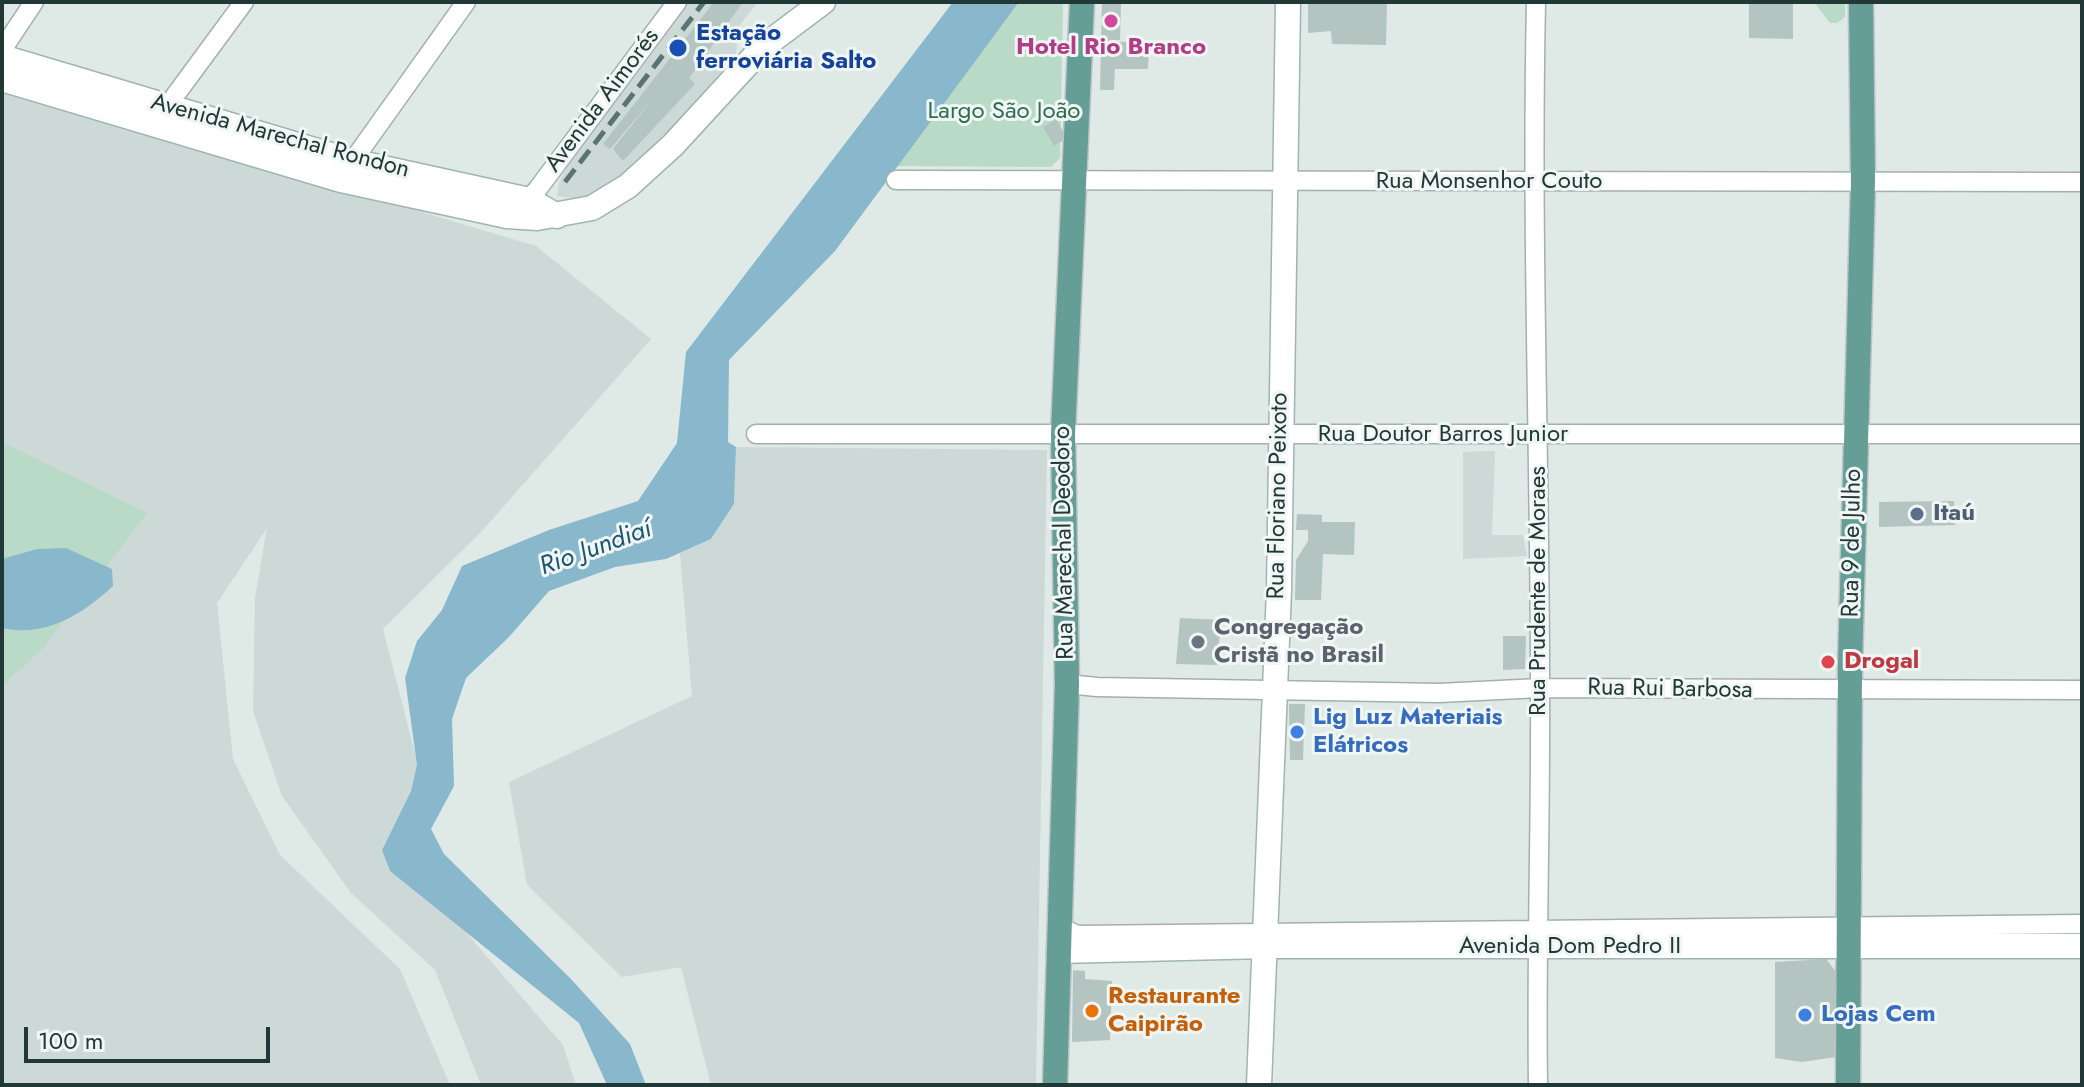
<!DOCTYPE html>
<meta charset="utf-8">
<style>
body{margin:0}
#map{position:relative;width:2084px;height:1087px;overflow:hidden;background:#dfe9e6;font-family:Jost,sans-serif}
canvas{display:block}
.frame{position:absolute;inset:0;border:4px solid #213836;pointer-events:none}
.scale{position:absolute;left:24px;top:1027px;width:246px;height:36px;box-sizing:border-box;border:4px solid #213836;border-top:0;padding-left:10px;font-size:24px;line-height:28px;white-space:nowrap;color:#213836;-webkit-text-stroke:6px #eff6f4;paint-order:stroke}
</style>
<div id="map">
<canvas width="2084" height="1087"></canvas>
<div class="frame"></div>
<div class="scale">100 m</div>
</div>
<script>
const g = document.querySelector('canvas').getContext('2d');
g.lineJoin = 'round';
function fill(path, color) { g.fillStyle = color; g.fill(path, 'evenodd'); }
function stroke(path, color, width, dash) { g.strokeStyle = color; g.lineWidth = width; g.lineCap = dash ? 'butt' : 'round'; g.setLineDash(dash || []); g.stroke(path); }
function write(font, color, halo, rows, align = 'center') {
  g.font = font + ' Jost,sans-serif'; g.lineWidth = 6; g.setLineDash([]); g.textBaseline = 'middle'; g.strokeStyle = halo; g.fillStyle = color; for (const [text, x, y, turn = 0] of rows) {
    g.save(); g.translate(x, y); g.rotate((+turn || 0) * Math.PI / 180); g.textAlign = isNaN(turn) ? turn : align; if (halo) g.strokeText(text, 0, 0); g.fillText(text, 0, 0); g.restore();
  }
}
const built = new Path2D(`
 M685,2H758L738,27L736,55L661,142L607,188L579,199L557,196L559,182L584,135Z
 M2,87L536,246L651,339L482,531L383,629L418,765L411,791L382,849L390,871L457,922L563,1045L576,1085H481L435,970L351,893L282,796L253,711L255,598L267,528L217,603L233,759L280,855L400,969L450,1085H2Z
 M736,447L1047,450L1036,1085H711L681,967L622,977L527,885L509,782L692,696L680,553L711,539L734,504Z
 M1495,451L1492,535H1523L1527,556L1463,559V452Z`);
const green = new Path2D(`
 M1019,2H1063L1060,158L1051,167L896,166Z
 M1814,2H1845V17L1837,23H1830Z
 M2,442L147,513L44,647L2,686Z`);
const water = new Path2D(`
 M953,2H1019L835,251L729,360L728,442L736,447L734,504L711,539L666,559L615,567L549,591L509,637L466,678L452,719L454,786L431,829L444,854L571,979L630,1044L646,1085H607L579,1023L390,871L382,850L411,791L417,765L405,678L417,641L442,610L462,566L549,530L638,501L677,443L686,352Z
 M66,548L112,569L113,586C83,614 45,638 2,628V559L37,549Z`);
const building = new Path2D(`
 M714,2H743L689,78L695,84L623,161L613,149L655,96L610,149L603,144Z
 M1102,2H1121L1120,40L1105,41L1149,43L1148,69H1115L1114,90H1100Z
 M1308,2H1387L1386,45L1332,44L1331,31L1308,33Z
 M1749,2H1793V39L1749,38Z
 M1056,119L1067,138L1054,146L1043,127Z
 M1954,501L1955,525L1879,527V502Z
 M1297,514L1322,515V522H1355L1354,555L1323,554L1321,600H1295L1296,560L1308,541V530H1296Z
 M1180,618L1221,620L1217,665L1176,664Z
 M1503,636H1526L1525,669L1503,670Z
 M1289,704H1305L1303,760H1290Z
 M1826,959L1837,973L1836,1057L1802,1062L1775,1058V962Z
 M1073,970L1085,971V979L1112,981L1110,1040L1072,1042Z`);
const street = new Path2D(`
 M1536,2C1531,230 1540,458 1540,686C1541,819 1536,952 1538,1085
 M2,50L34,2
 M160,116L244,2
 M347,169L466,2
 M896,180L2082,182
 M521,206L537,190L677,2
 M756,434H2082
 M1067,684L1097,687L1439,693L1540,688L2082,690
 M1060,927L1077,935L2082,924`);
const secondary = new Path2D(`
 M2,57L351,161L529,200L557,216
 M2,79L341,180L507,216L537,218L592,208L628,186L673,145L763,47L823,2
 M1059,951L1266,946H2082
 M1259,1085L1279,590L1288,2`);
const primary = new Path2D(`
 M1055,1085L1067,684L1063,434L1082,2
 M1848,1085L1850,666L1863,182L1861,2`);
const rail = new Path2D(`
 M565,182L704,2`);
const markers = [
 [1111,21,8,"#d1479c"],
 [678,48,10,"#1a4fb4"],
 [1917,514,8,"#5c6f8a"],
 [1198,642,8,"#6b7280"],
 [1828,662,8,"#e0444e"],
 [1297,732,8,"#3f7fe0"],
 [1092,1011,8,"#e8710a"],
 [1805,1015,8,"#3f7fe0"]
];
const transitNames = [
 ["Estação",696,34],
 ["ferroviária Salto",696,62]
];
const hotelNames = [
 ["Hotel Rio Branco",1111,48]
];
const streetNames = [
 ["Avenida Aimorés",603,101,-53],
 ["Avenida Marechal Rondon",280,137,15],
 ["Rua Monsenhor Couto",1489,182],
 ["Rua Doutor Barros Junior",1443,435],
 ["Rua Floriano Peixoto",1279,496,-89],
 ["Rua Marechal Deodoro",1065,543,-91],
 ["Rua 9 de Julho",1853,543,-89],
 ["Rua Prudente de Moraes",1539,591,-90],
 ["Rua Rui Barbosa",1670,690,1],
 ["Avenida Dom Pedro II",1570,947]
];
const parkNames = [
 ["Largo São João",1004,112]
];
const serviceNames = [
 ["Itaú",1933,514]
];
const worshipNames = [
 ["Congregação",1214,628],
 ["Cristã no Brasil",1214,656]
];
const healthNames = [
 ["Drogal",1844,662]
];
const shopNames = [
 ["Lig Luz Materiais",1313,718],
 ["Elátricos",1313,746],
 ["Lojas Cem",1821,1015]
];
const foodNames = [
 ["Restaurante",1108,997],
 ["Caipirão",1108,1025]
];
const waterNames = [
 ["Rio Jundiaí",596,549,-20]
];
fill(built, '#cdd9d6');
fill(green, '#b8dac7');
fill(water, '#89b8cd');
fill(building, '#b4c4c0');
stroke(street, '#a2b0ae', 21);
stroke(secondary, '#9fb5b0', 27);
stroke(primary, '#bcc3c3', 27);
stroke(street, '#fff', 18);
stroke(secondary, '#fff', 24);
stroke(primary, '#659d97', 24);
stroke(rail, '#5b7471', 5, [16, 8]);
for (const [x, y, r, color] of markers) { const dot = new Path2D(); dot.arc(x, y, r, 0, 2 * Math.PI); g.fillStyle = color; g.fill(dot); stroke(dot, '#eff6f4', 3); }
write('bold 24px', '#164399', '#eff6f4', transitNames, 'left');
write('bold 24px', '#b23c85', '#eff6f4', hotelNames);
write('24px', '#213836', '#eff6f4', streetNames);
write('24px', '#2d6d50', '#eff6f4', parkNames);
write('bold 24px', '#4e5e75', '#eff6f4', serviceNames, 'left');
write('bold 24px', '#5b616d', '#eff6f4', worshipNames, 'left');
write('bold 24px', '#be3a42', '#eff6f4', healthNames, 'left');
write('bold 24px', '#366cbe', '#eff6f4', shopNames, 'left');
write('bold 24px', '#c56008', '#eff6f4', foodNames, 'left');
write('italic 26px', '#1e5671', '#eff6f4', waterNames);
</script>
